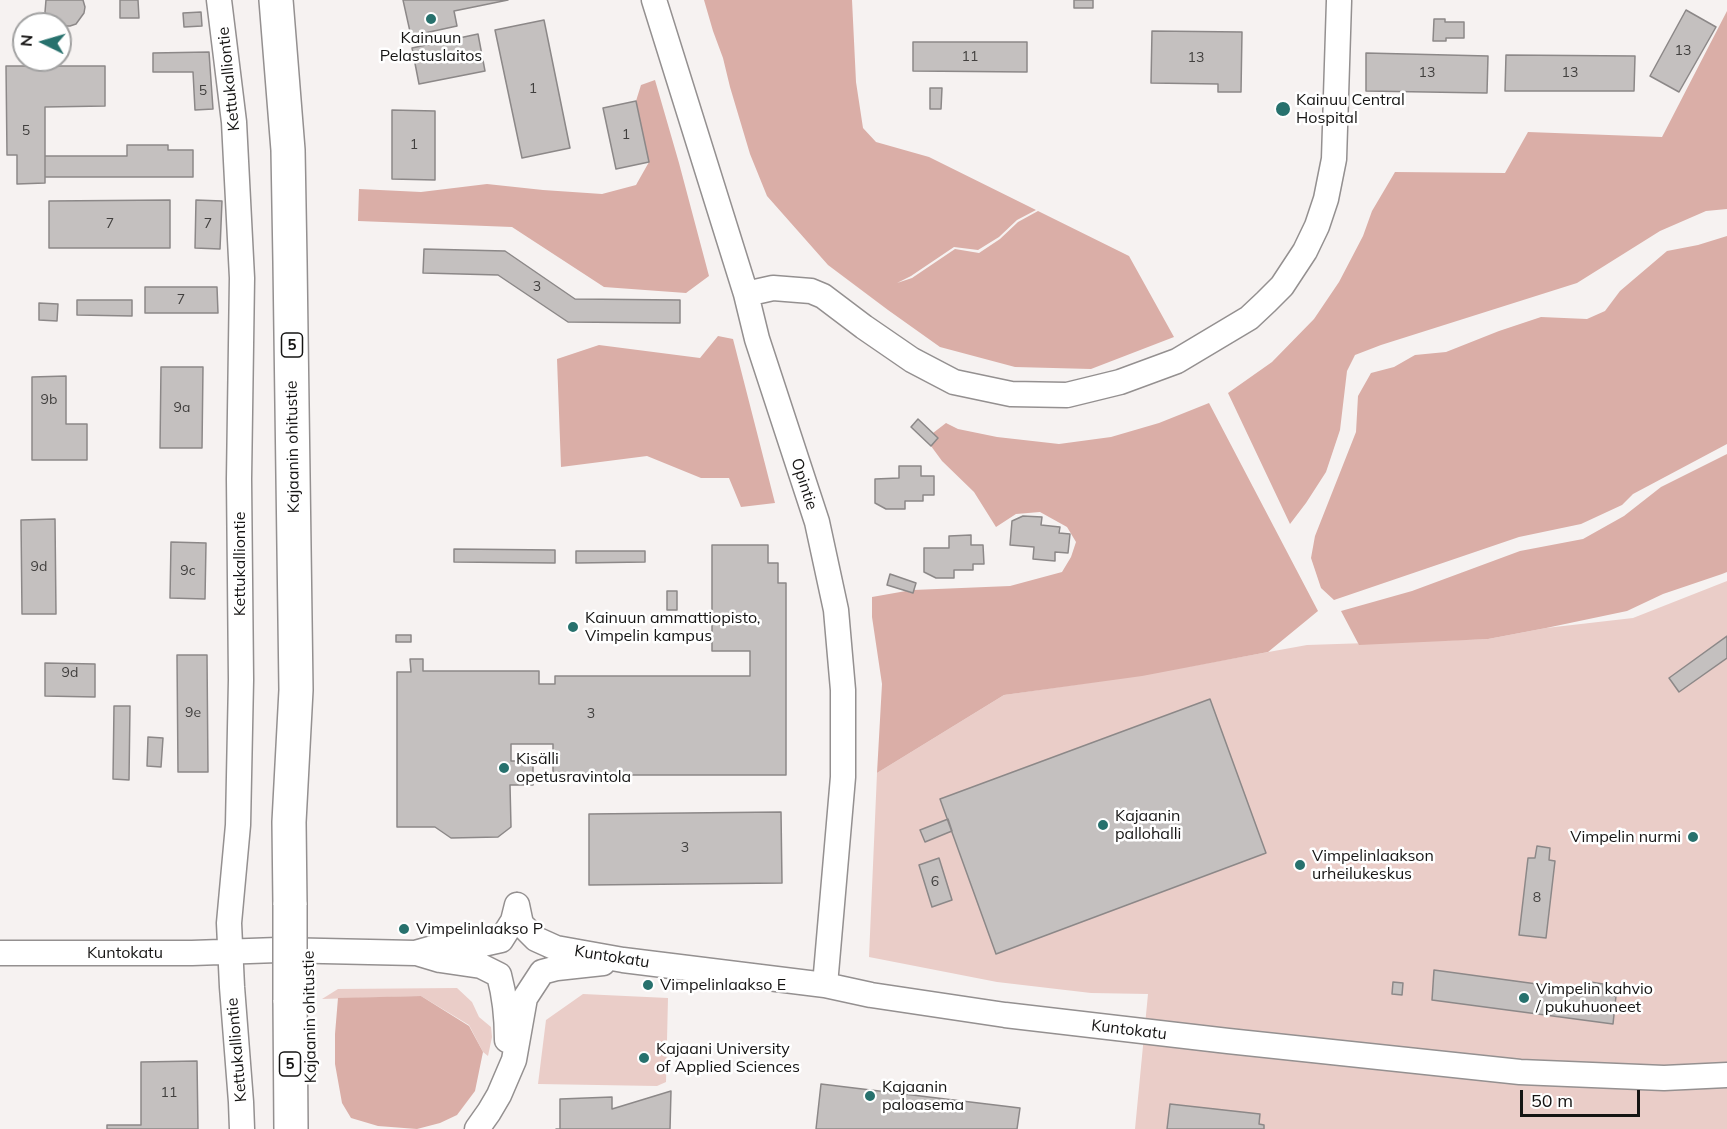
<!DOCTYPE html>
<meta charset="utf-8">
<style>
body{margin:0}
#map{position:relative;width:1727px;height:1129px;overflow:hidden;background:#f6f2f1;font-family:Mulish,sans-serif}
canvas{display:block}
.north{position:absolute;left:12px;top:12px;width:60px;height:60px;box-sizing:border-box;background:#fff;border:2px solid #a1a1a1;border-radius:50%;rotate:275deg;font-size:16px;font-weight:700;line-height:24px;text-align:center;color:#151413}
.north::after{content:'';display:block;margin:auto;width:21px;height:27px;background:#27716d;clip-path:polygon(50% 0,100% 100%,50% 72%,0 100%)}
.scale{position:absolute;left:1520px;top:1090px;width:120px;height:27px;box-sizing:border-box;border:3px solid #151413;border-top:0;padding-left:8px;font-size:18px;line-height:21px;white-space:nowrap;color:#151413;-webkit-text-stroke:4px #fff;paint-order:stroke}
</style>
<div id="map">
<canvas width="1727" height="1129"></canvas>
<div class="north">N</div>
<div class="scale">50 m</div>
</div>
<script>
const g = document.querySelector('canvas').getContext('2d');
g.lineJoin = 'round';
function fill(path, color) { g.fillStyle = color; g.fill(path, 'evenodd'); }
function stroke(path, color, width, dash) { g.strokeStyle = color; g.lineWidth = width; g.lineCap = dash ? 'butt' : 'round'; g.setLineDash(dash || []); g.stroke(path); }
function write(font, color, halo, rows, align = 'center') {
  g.font = font + ' Mulish,sans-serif'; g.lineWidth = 5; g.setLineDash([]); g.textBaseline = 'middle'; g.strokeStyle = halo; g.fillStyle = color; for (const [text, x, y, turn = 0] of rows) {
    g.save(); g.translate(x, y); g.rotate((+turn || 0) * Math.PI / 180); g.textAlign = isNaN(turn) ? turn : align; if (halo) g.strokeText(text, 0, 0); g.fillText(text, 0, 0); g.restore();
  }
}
const green = new Path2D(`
 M1727,581V1129H1135L1148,994L1091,993L997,982L869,957L877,773L1004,695L1142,675L1307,645L1488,639L1546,628L1633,618Z
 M457,988L472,1002L479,1017L491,1027L492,1037L488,1056L483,1052L469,1025L421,996L322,999L338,989Z
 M583,994L668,998L666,1082L657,1086L538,1084L546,1020Z`);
const forest = new Path2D(`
 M704,0H852L856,82L863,128L876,142L929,157L1036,210L1017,220L999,237L978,250L954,247L911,276L897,283L912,278L955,249L979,253L1000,239L1018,222L1038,211L1129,256L1174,337L1091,369L1015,367L940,347L888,310L828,265L767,196L750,154L730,87L723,58L713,31Z
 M1727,11V209L1706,211L1660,231L1577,283L1381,345L1355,355L1347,371L1340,430L1326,472L1306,503L1290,524L1228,393L1272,362L1314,319L1339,282L1363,236L1372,211L1395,172L1505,173L1528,132L1662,137Z
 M655,80L679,163L709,276L686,293L604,287L512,227L358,221L359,189L421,192L487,184L543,190L602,194L636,185L649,162L636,101L641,85Z
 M1727,236V444L1633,494L1622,505L1581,524L1519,537L1334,600L1321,588L1311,558L1315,536L1356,432L1358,396L1371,373L1394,367L1415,355L1446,352L1499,331L1541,317L1587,319L1605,311L1620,291L1667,251L1698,245Z
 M718,336L733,339L775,503L741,507L729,478H701L647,456L561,467L557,359L599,345L700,358Z
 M1209,403L1318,611L1268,652L1142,676L1004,695L877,773L882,684L872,617V597L906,591L912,593L913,590L1010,586L1062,572L1071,557L1076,542L1067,527L1040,512L1016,514L996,527L974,492L942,461L931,446L938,438L933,433L946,423L958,429L997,437L1059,444L1111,437L1159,423Z
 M1727,454V572L1722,574L1663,594L1627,611L1546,628L1488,639L1359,645L1341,611L1412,591L1520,551L1583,539L1624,516L1661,487Z
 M421,996L469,1026L483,1052L475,1091L457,1115L440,1123L417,1129L378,1126L351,1118L342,1103L335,1064V1034L338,998Z`);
const building = new Path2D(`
 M46,0H83L85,7L84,13L76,24L70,26H60V24H54L48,18L45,12Z
 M120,0H138L139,18H120Z
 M403,0H508L454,11L457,26L411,36Z
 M1074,0H1093V8H1074Z
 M1686,10L1716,27L1679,92L1650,76Z
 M201,12L202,26L184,27L183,13Z
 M1434,19H1445V22H1464V38H1446V41H1433Z
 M544,20L570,148L522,158L495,30Z
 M1152,31L1242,32L1241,92H1218V84L1151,83Z
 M478,34L485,71L419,84L412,48Z
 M913,42H1027V72L913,71Z
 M209,52L213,109L195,110L193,72H153V53Z
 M1366,53L1488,56L1487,93L1366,91Z
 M1506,55L1635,56L1634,91H1505Z
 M6,66H105V106L45,107V183L17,184V155H7Z
 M930,88H942L941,109H930Z
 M636,101L649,162L616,169L603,108Z
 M392,110L435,111V180L392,179Z
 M127,145H168V150H193V177H45V156H127Z
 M170,200V248H49V201Z
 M196,200L222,201L220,249L195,248Z
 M424,249L505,251L575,299L680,300V323L568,322L498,275L423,273Z
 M145,287H217L218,313H145Z
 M77,300H132V316L77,315Z
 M39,303L58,304L57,321L39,320Z
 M161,367H203L202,448H160Z
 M66,376V424H87V460H32V377Z
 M918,419L938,438L931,446L911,427Z
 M899,466H921V476H934V495H923V501H905V509H886L875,503V479L899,478Z
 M1023,516L1042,517L1041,525L1060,527L1059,533L1070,534L1068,553L1055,552V561L1033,559L1034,547L1010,545L1012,521Z
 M55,519L56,614H22L21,520Z
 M971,535V545H983L984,564H973V570H954V578H936L924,572V548H949V536Z
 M171,542L206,543L205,599L170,598Z
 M712,545H768V563H778V583H786V775H553V744H511V761H533V785H510L511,827L498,837L451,838L435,827H397V672H411L410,659H423V671H539V684H555V676H750V651H712Z
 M454,549L555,550V563L454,562Z
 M576,551H645V562L576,563Z
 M890,574L916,583L913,593L887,585Z
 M667,591H677V610H667Z
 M396,635H411V642H396Z
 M1727,636V658L1679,692L1669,678Z
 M177,655H207L208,772H178Z
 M45,663L95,664V697L45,696Z
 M1210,699L1266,853L996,954L940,799Z
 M114,706H130L129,780L113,779Z
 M148,737L163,738L161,767L147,766Z
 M781,812L782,883L589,885V814Z
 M948,819L952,831L925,842L920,830Z
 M1537,846L1550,848L1549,860L1555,861L1546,938L1519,935L1528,858H1535Z
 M939,858L952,900L932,907L919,865Z
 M1434,970L1581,990L1584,981L1603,984V994L1616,996L1613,1024L1432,1000Z
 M1393,982L1403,983L1402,995L1392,994Z
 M197,1061L198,1129H107V1125H141V1062Z
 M821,1084L1020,1108L1017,1129H816Z
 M671,1091L670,1129H556H560V1099L612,1097V1109Z
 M1170,1104L1260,1114L1259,1124L1264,1125V1129H1167Z`);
const minor = new Path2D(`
 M219,0L234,122L242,278L239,479L241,680L238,825L229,923L232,987L241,1102L242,1129
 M654,0L746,294L757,339L817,522L836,610L843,690V777L825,985
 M746,294L773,288L811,291L823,296L864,327L912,360L954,382L1011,394L1067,395L1120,382L1177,361L1249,318L1266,302L1282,286L1305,251L1317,226L1326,199L1334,159L1339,1
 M517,905L521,924L536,939L556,948L623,960L825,985L871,995L1005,1015L1228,1041L1520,1072L1664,1078L1727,1075
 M0,953H192L278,950L415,953L440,946L483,944L501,940L513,921L517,905
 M420,954L440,960L481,966L499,975C505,997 507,1017 507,1040
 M477,1129L489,1112L499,1095L514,1060L525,998L542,972L557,968L603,963`);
const highway = new Path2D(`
 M276,0L288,150L290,262L296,690L289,822L290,905
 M290,1000L291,1129`);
const highwayBridge = new Path2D(`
 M290,905V1000`);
const markers = [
 [431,19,6,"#27716d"],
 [1283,109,8,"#27716d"],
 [573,627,6,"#27716d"],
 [504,768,6,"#27716d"],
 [1103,825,6,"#27716d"],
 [1693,837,6,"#27716d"],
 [1300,865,6,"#27716d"],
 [404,929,6,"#27716d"],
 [648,985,6,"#27716d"],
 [1524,998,6,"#27716d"],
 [644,1058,6,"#27716d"],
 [870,1096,6,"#27716d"]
];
const numberNames = [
 ["13",1683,51],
 ["11",970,57],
 ["13",1196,58],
 ["13",1427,73],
 ["13",1570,73],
 ["1",533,89],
 ["5",203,91],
 ["5",26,131],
 ["1",626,135],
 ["1",414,145],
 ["7",110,224],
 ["7",208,224],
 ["3",537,287],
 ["7",181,300],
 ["9b",49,400],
 ["9a",182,408],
 ["9d",39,567],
 ["9c",188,571],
 ["9d",70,673],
 ["9e",193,713],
 ["3",591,714],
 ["3",685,848],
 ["6",935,882],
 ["8",1537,898],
 ["11",169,1093]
];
const shields = [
 [292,345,21],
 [290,1064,21]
];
const shieldNames = [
 ["5",292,345],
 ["5",290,1064]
];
const poiNames = [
 ["Kainuun",431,38,"center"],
 ["Pelastuslaitos",431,56,"center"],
 ["Kainuu Central",1296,100],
 ["Hospital",1296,118],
 ["Kainuun ammattiopisto,",585,618],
 ["Vimpelin kampus",585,636],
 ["Kisälli",516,759],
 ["opetusravintola",516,777],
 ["Kajaanin",1115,816],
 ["pallohalli",1115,834],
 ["Vimpelin nurmi",1681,837,"right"],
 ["Vimpelinlaakson",1312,856],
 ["urheilukeskus",1312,874],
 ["Vimpelinlaakso P",416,929],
 ["Vimpelinlaakso E",660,985],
 ["Vimpelin kahvio",1536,989],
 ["/ pukuhuoneet",1536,1007],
 ["Kajaani University",656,1049],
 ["of Applied Sciences",656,1067],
 ["Kajaanin",882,1087],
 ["paloasema",882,1105]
];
const streetNames = [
 ["Kettukalliontie",229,79,-96],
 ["Kajaanin ohitustie",293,447,-91],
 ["Opintie",804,484,72],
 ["Kettukalliontie",240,564,-90],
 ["Kuntokatu",125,953],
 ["Kuntokatu",612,957,9],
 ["Kajaanin ohitustie",310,1017,-91],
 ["Kuntokatu",1129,1030,7],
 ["Kettukalliontie",237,1050,-95]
];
fill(green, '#eacdc8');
fill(forest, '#daaea7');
fill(building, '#c4c0bf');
stroke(building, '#8c8888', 1.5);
stroke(minor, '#949090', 27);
stroke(highway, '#949090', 36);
stroke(minor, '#fff', 24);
stroke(highway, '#fff', 33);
stroke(highwayBridge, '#949090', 36, []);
stroke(highwayBridge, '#fff', 33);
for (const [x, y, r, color] of markers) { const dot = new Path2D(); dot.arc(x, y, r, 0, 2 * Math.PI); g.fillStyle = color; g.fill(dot); stroke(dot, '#fff', 2); }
write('14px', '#413f3e', null, numberNames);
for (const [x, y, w] of shields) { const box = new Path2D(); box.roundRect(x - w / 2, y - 12, w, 24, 4.5); g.fillStyle = '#fff'; g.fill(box); stroke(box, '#151413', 1.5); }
write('bold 15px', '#151413', null, shieldNames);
write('16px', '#151413', '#fff', poiNames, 'left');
write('16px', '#151413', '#fff', streetNames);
</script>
